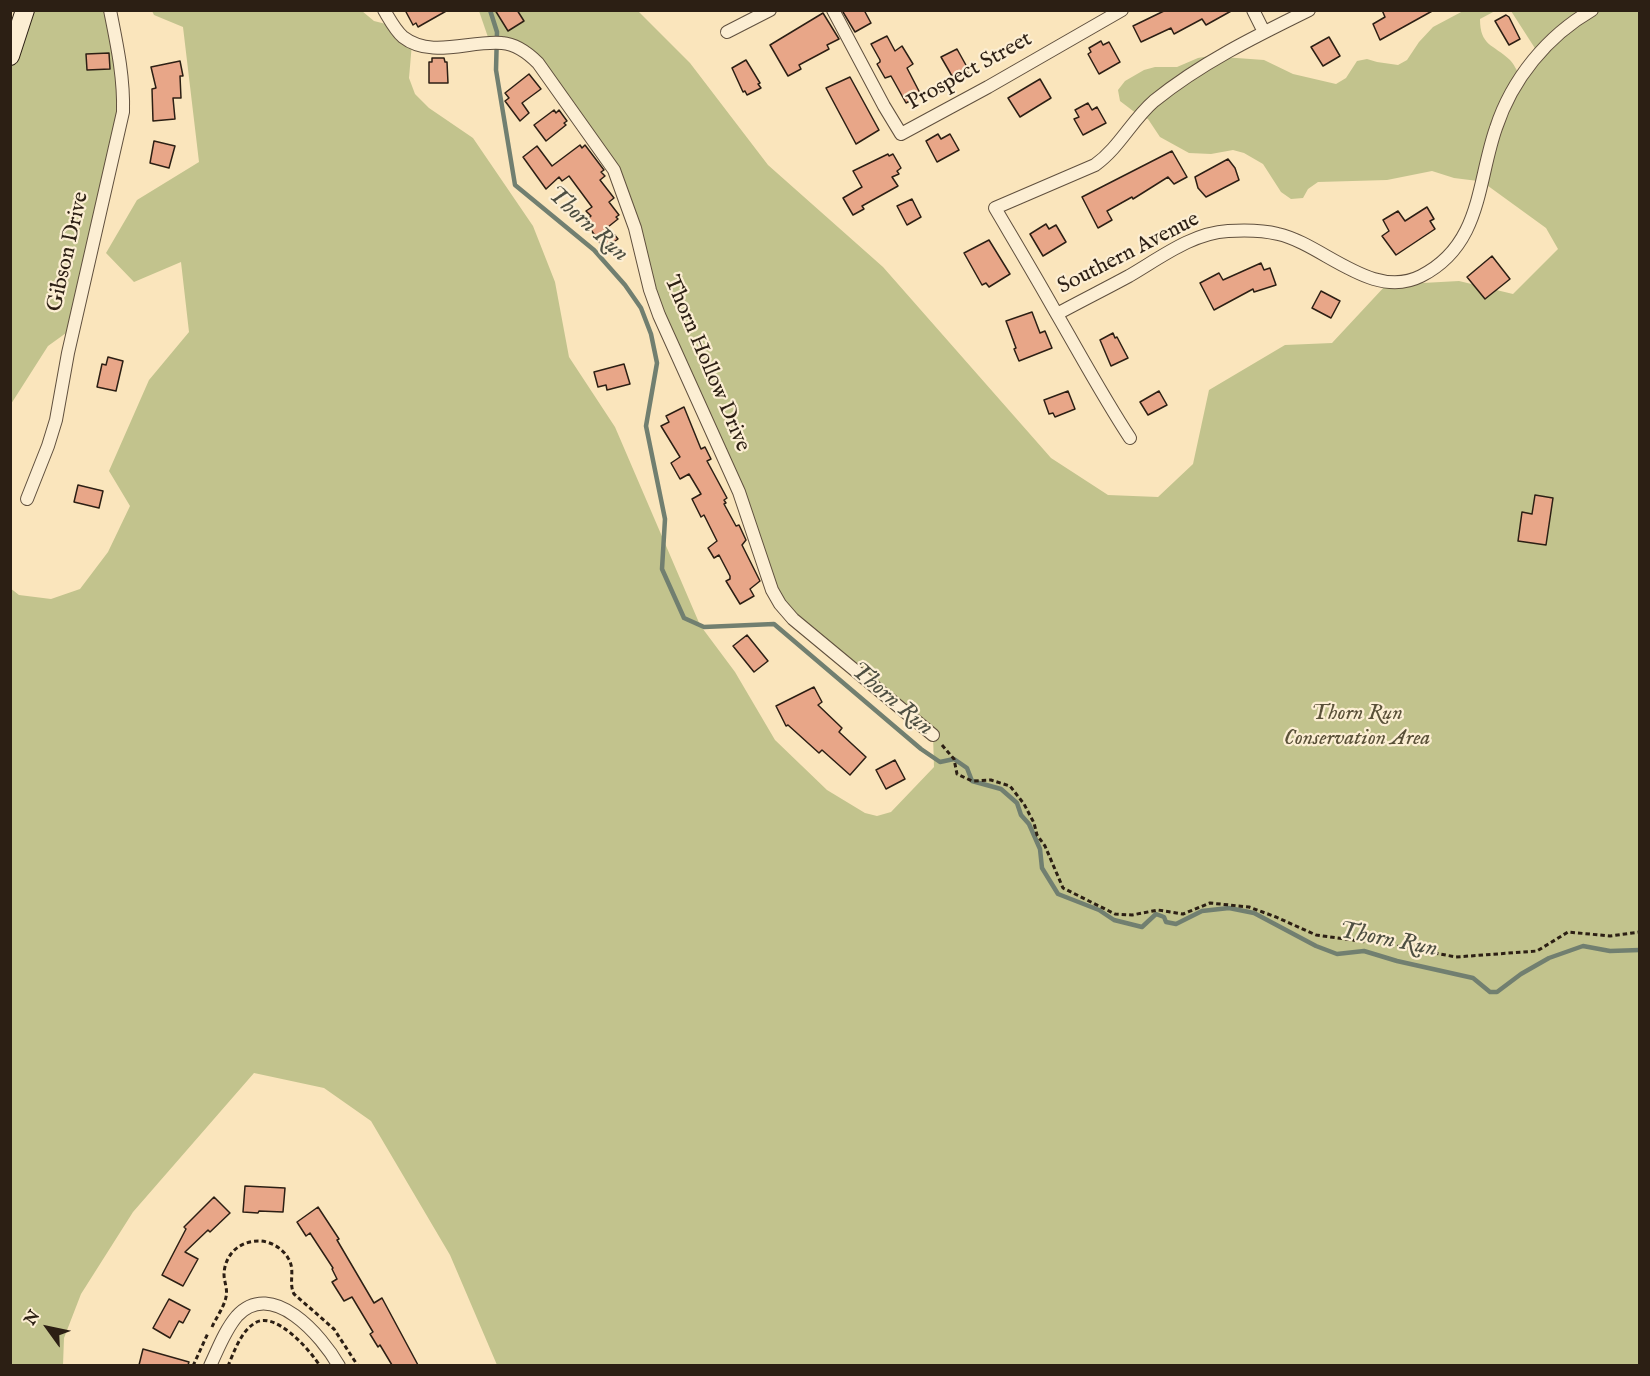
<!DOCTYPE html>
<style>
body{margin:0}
#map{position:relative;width:1650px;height:1376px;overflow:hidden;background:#fae5bc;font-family:"IM FELL English",serif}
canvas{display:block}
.frame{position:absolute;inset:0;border:12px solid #2c1f14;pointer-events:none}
.north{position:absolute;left:18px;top:1298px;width:60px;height:60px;-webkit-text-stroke:4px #fceed3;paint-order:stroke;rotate:303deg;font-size:16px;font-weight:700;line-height:24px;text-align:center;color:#2c1f14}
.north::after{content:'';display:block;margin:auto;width:21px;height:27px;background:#2c1f14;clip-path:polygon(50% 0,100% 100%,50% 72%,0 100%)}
</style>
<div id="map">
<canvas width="1650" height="1376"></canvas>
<div class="frame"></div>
<div class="north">N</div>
</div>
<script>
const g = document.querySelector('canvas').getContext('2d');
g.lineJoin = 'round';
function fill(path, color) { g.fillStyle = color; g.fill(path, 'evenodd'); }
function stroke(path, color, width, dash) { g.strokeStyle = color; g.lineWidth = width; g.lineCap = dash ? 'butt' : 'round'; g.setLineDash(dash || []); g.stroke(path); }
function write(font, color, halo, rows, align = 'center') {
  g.font = font + ' "IM FELL English",serif'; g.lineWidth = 4.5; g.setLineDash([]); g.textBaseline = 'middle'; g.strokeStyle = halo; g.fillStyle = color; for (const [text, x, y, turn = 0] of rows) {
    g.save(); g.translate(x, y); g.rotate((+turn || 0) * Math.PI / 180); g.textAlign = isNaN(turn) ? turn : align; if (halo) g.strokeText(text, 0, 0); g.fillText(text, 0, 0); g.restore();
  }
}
const green = new Path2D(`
 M1465,10L1495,11L1480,19C1480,46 1493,44 1510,60C1514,64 1517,71 1520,76L1478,181L1454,178L1432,171L1387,180L1318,182L1308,189L1303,198L1291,199L1281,192L1263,164L1244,153L1233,150L1211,154L1189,153L1160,137L1148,119L1137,114L1120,101L1118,90L1125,81L1144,70L1155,67H1177L1198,58L1209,56L1264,60L1293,74L1336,84L1346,78L1357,61L1367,59L1377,62L1398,65L1407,60L1419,42L1433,27Z
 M25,11H110L124,88L73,328L48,346L11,404V56Z
 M152,11H362L374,21L394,26L412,43L409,78L415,94L429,108L473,138L533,226L555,282L569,357L615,427L700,625L735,672L775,740L827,790L865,813L877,816L891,812L934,767L933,735L780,604L754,534L678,359L614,170L526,52L490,43L479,11H638L690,63L768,165L883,267L1051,458L1108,495L1158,497L1193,464L1209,390L1285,345L1332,343L1386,285L1459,281L1513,294L1558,249L1546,228L1484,183L1490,151L1521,77L1592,11H1639V1365H497L450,1255L371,1121L324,1088L254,1073L133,1212L81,1294L64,1338L63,1365H11L10,588L19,595L51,599L80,589L108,552L130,506L109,471L149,380L189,332L181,262L134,282L106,253L137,200L199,162L183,27L154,15Z
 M1511,11H1588L1538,53Z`);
const stream = new Path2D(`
 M490,10L497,32L496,70L515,185L594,250L625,285L641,308L651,334L657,363L646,426L665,519L662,569L684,618L704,627L774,624L921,749L940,762L954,759L967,768L972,781L1001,789L1017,803L1021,815L1029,824L1040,849L1042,868L1058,894L1099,910L1114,920L1142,927L1156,914L1164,917L1166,922L1176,924L1202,911L1229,908L1254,913L1316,946L1337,954L1364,951L1397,961L1473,978L1490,992H1497L1521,974L1549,958L1583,946L1610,951L1640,950`);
const building = new Path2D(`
 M405,10H448L418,27L416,23L413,25Z
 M495,10H517L524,21L508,31Z
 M845,10H864L871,23L855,32L843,12Z
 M1166,10H1233L1206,25L1202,19L1174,34L1171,28L1141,42L1133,26Z
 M1382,10H1434L1380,40L1373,24L1385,17Z
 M823,13L839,39L827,45L829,49L799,65L801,69L788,76L770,45Z
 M1506,15L1509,17L1520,39L1509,45L1495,21Z
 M887,36L895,51L902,46L913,64L907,68L921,95L906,103L891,76L885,78L877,64L880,62V60L871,44Z
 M1329,37L1340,56L1323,66L1311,47Z
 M1101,41L1103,45L1109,42L1120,62L1099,74L1088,54L1091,52L1089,48Z
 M957,49L967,67L965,68L968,73L957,80L954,75L952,76L941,57Z
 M109,53L110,69L87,70L86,54Z
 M432,58H444L445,62H447L448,83H429V62H432Z
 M746,60L760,83L758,84L761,88L747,95L745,91L743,92L732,68Z
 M180,61L183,76H180L181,98H173L175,119L153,121L152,89L156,88L151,67Z
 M529,74L541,89L522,103L529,113L520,121L505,101L509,98L505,93Z
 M850,77L879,130L856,144L826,88Z
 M1040,79L1051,98L1020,117L1008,98Z
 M1088,103L1092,110L1097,107L1106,123L1083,135L1074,119L1079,117L1075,110Z
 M554,110L556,113L559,110L567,121L564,123L566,125L546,141L534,125Z
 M938,134L941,139L950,134L959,150L937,162L926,141Z
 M154,141L175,146L169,168L150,163Z
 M580,145L582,148L585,145L604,170L601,172L605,176L600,180L614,198L609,202L619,215L616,217L618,219L608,227L618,239L604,249L585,221L591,216L586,211L592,207L569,176L562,181L559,177L546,189L523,157L537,146L552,166Z
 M1172,151L1187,177L1174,184L1168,177L1133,199L1132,197L1107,211L1112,220L1098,228L1082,197Z
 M888,154L889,156L893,154L901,168L897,171L899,174L892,177L898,186L862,206L864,209L853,215L843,198L862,187L853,171Z
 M1228,159L1235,168L1239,180L1206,197L1198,188L1195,177Z
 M912,199L921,217L907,225L897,206Z
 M1427,207L1434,219L1430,221L1435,229L1396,255L1382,236L1389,231L1383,220L1398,211L1405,221Z
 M1046,224L1049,229L1056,225L1066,242L1043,256L1030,234Z
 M989,240L1010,274L989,287L986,283L982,285L964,253Z
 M1492,256L1510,279L1485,299L1467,277Z
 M1261,263L1264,270L1270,268L1276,285L1254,292L1253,289L1214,310L1200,283L1219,273L1223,280Z
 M1321,291L1340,301L1331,318L1312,308Z
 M1032,312L1040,333L1045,331L1052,348L1019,361L1014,349L1016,348L1006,321Z
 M1113,333L1115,338L1117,337L1128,358L1111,366L1100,340Z
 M108,357L123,361L116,391L97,387L102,364L106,365Z
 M624,364L630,384L607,390L606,385L598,387L594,372Z
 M1068,391L1075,409L1055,417L1053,413L1049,414L1044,400Z
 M1159,391L1167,405L1148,415L1140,402Z
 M684,407L701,449L705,447L711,459L707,461L727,498L724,500L726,503L724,504L736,526L739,525L746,540L742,545L760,581L750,589L754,596L740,604L726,581L730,579V576L719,555L714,558L708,548L717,541L704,515L701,517L692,499L701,494L689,474L680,479L671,463L680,457L661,426L669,422L666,416Z
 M78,485L103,491L99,508L74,502Z
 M1535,495L1553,498L1546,545L1518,541L1522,512L1532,514Z
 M747,635L768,661L754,672L733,646Z
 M814,687L822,702L818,705L842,728L839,732L866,757L850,775L822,750L819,753L788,725L786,726L776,706Z
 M895,760L905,779L886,789L876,770Z
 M245,1186L285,1188L283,1212L259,1211L258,1213L243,1212Z
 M214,1197L230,1213L210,1232L208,1230L185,1252L198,1259L183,1286L162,1275L186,1229L184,1227Z
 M318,1207L339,1239L337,1240L374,1303L382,1298L418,1365H392L380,1345L378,1347L370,1334L373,1332L352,1297L344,1301L332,1282L337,1279L332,1269L333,1268L310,1233L306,1236L297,1222Z
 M169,1299L190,1310L183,1323L179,1321L170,1338L153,1328Z
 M143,1349L189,1362L188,1365H139Z`);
const path = new Path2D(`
 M942,745L954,759L957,774L972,781L991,780L1010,786L1024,804L1034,823L1037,835L1045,846L1063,888L1115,914L1132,915L1158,910L1183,914L1210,903L1249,907L1276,917L1316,935L1403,947L1456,957L1537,951L1568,932L1610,936L1640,932
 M212,1327C216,1318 224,1307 226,1297C228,1289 224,1282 224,1274C225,1253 241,1240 261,1241C272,1242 283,1249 288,1258C296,1270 288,1282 294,1294L334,1329L358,1366
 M193,1366L208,1333
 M228,1366C234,1352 241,1331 255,1323C275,1310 310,1350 320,1366`);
const street = new Path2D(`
 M384,10C390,20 395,30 403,37C431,59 470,40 502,43C516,44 528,53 538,63L614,170L635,228L650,290L659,315L739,492L772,590L780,604L793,619L933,735
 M833,10L884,106L901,134L988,87L1122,10
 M1253,10L1264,32
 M727,32L770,10
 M1057,314C1081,301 1105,289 1129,276C1160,258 1192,233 1228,231C1244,230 1262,230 1278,234C1323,244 1372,301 1421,276C1482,245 1477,182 1496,128C1512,79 1547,36 1592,10
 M1130,438C1103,397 1080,354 1055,311C1036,277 1015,242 995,208L1095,165C1119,148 1132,120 1154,101C1201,63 1254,37 1309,10
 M27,499L48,446L56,420L68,353L123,112C124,77 117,45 110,10
 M210,1366C218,1349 225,1330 237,1316C272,1278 322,1336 339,1366`);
const secondary = new Path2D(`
 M10,56L25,10`);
const streetNames = [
 ["Prospect Street",970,72,-29],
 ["Gibson Drive",69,252,-77],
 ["Southern Avenue",1129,254,-27],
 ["Thorn Hollow Drive",706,364,67]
];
const parkNames = [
 ["Thorn Run",1357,714],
 ["Conservation Area",1357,739]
];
const waterNames = [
 ["Thorn Run",587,225,42],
 ["Thorn Run",891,700,40],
 ["Thorn Run",1388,941,11]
];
fill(green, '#c2c38d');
stroke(stream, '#717f70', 4.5);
fill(building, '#e8a688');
stroke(building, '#2c1f14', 1.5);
stroke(street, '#60503e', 14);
stroke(secondary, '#2c1f14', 20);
stroke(path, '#2c1f14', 3, [4.5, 3]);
stroke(street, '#fceed3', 12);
stroke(secondary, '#fceed3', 18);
write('22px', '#2c1f14', '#fceed3', streetNames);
write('italic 22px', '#595038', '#fceed3', parkNames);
write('italic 24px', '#4e4f42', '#fceed3', waterNames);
</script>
